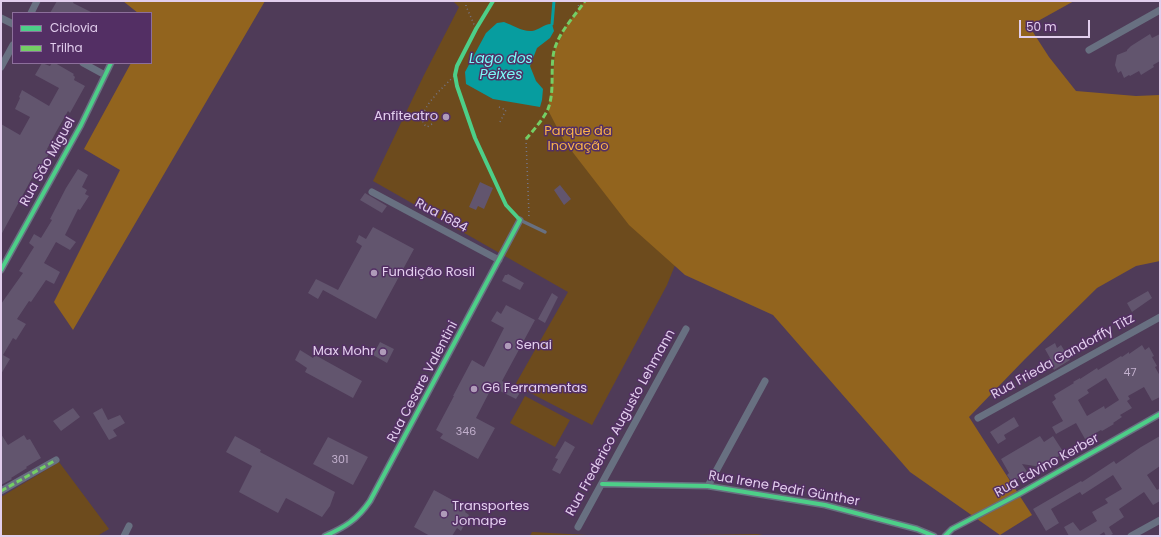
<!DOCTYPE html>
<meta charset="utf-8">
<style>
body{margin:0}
#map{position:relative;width:1161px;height:537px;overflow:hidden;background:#4f3b58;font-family:Poppins,sans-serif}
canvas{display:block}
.frame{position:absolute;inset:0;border:2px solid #e2ceed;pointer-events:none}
.legend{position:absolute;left:12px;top:12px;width:140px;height:52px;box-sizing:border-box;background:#532f64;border:1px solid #8c6f9b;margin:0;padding:5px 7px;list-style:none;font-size:12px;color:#e2ceed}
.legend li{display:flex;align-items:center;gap:8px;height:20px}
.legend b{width:20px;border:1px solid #8c6f9b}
.scale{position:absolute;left:1019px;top:20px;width:71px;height:18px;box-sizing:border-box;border:2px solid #e2ceed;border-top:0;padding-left:5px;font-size:12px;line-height:14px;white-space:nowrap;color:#e2ceed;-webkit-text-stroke:3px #532f64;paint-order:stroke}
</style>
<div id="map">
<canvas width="1161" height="537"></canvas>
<div class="frame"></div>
<ul class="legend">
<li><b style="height:5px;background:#4dcf88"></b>Ciclovia</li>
<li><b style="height:5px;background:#74ce65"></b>Trilha</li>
</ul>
<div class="scale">50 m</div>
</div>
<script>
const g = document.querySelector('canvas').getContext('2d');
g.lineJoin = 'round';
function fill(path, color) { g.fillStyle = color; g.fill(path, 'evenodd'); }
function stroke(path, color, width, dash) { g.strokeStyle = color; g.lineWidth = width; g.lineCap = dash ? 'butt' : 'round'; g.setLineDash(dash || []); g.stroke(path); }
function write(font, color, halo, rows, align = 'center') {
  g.font = font + ' Poppins,sans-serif'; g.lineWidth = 3; g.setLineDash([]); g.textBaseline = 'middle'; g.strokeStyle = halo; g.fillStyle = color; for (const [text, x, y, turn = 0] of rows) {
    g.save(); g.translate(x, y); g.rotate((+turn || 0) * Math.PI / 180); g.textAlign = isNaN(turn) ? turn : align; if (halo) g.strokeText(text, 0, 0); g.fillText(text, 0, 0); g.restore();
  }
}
const green = new Path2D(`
 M453,1H791L696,213L667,285L592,425L515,385L568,292L373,181L424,75L459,7Z
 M525,396L570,420L555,447L510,423Z
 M59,462L109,529L97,536H1V497Z
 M532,532L606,536H530Z
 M757,534L769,536H620Z`);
const forest = new Path2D(`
 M123,1H265L73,330L54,302L120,170L84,149L131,63H151V26L152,24L151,23V13H138Z
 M585,1H1074L1029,26L1049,57L1076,91L1136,96L1160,95V261L1136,266L1097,288L1025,359L969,417L1032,515L1000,535L910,472L773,315L685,275L629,225L564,141L548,110L553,78L555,50L567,25Z`);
const water = new Path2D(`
 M504,22C512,25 523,32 532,31C539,30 545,23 552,24L554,31L550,38L537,48L530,66L536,81L543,89L542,100L540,107L493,99L466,84L465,72L486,33L497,23Z`);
const stream = new Path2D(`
 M552,24L554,1`);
const building = new Path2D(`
 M57,1H74L73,3L93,13H50Z
 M1150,34L1152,38L1160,34V61L1153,65L1154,67L1141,75L1139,71L1130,76L1129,75L1124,78L1121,71L1118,73L1115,65L1117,55L1127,51V50L1131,46Z
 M42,63L50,66L52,63H55L74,74L73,75L75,77L74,80L85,86L70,113L68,111L56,132L47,149L50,152L34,179L32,178L1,235V124L20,135L30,117L15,109L20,98L19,97L22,90L49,106L59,88L35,75Z
 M78,169L88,175L82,187L87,190L85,194L89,196L80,210L78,209L65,235L76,242L70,250L56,242L44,263L60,272L54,284L46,280L31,302L29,301L17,319L26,324L16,340L13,338L3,355L10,359L1,374V304L23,273L19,271L34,247L29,243L34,234L41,238L52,220L50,219L66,188Z
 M480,182L493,188L484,209L478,206L476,210L469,207Z
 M560,185L571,199L564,205L554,190Z
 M365,193L387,206L382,213L360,200Z
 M373,227L414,249L376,319L323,290L318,299L308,293L316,279L338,290L362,246L356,242L359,235L366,239Z
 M508,274L524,283L520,290L502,281L505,275H507Z
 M1148,291L1152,298L1132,312L1127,303Z
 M552,293L558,297L545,323L538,319Z
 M506,305L535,320L502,381L521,391L516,399L492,387L476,418L495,428L478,459L440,438L443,434L436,430L454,396H453L472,360L484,367L504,328L491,321L497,311L501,314Z
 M380,342L394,349L387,363L373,355Z
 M1055,343L1057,348L1061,345L1070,360L1054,370L1048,360L1050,358L1045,349Z
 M1142,345L1145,350L1149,347L1154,356L1152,357L1157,366L1155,367L1160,376V397L1152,401L1144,387L1128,396L1130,399L1127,401L1132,408L1120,415L1122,417L1113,423L1114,424L1102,431L1101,430L1085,439L1076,423L1056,434L1052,427L1063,421L1052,402L1056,399L1054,395L1074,383L1073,382L1080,378V379L1097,368L1098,370L1121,356L1122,357L1129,352V354ZM1106,378L1119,400L1105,409L1104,406L1087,416L1078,400L1089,393L1087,390Z
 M300,350L313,358L315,355L362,381L353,398L305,372L307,368L295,360Z
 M73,408L80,417L61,431L53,421Z
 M102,408L108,420L120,415L125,423L113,430L117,436L109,440L93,413Z
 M1014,417L1019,426L1004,435L1006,439L998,444L990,432Z
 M1,434L8,445L24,435L27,440L30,439L41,458L26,467L27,468L11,478L12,479L1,485Z
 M235,436L261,450L260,452L335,492L330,506L322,517L286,498L278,513L239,492L252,466L226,452Z
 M1040,436L1044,442L1053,436L1064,453L1041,467L1022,464L1028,473L1012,482L1007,475L1009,473L1001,459Z
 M1160,436V466L1147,475L1157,490L1160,488V501L1153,505L1144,492L1119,509L1124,517L1109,527L1113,534L1109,536H1106L1104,532L1098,536H1069L1064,527L1073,522L1080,531L1097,521L1092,512L1108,503L1105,499L1122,489L1113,475L1082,495L1080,492L1051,509L1059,523L1046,531L1033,509L1081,481L1082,482L1114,461L1116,464L1141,447Z
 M328,437L368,457L353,485L313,464Z
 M565,441L575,447L560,474L552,470L558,459L555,458Z
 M434,490L467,508L465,512L469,515L461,531L457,528L452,536H430L414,527Z`);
const path = new Path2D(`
 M466,1V6L476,29
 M578,1L579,10
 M499,107L506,110L500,122
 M432,124L427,127C410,115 446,85 455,75
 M526,139L529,215L528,218`);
const service = new Path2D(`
 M520,220L545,232`);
const minor = new Path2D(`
 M31,13L37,1
 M1,18L13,24
 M1089,50L1160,10
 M83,63L105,75
 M1,67L13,45
 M372,192L499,260
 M1,270L81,125L111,63
 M978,418L1160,317
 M602,484L708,486L825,505L917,529L934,536
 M708,486L765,381
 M1,491L56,460
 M578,527L686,329
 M124,536L129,526
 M325,536C345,527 357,520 370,501L520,220
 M945,536L952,529L1019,494L1160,414
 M1131,536L1160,520`);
const quiet = new Path2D(`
 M526,139C532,132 545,117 548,109C555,91 550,70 554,51C559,32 574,17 585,1
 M1,491L56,460`);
const cycleway = new Path2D(`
 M1,270L81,125L111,63
 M602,484L708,486L825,505L917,529L934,536
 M325,536C345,527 357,520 370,501L520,220L506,205L475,138L457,86L455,75L457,66L476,29L493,1
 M945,536L952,529L1019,494L1160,414`);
const markers = [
 [446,117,4,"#af9bb9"],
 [374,273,4,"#af9bb9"],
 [508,346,4,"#af9bb9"],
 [383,352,4,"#af9bb9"],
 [474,389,4,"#af9bb9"],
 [444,514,4,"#af9bb9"]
];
const numberNames = [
 ["47",1130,373],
 ["346",466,432],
 ["301",340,460]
];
const poiNames = [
 ["Anfiteatro",438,117,"right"],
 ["Fundição Rosil",382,273],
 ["Senai",516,346],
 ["Max Mohr",375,352,"right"],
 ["G6 Ferramentas",482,389],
 ["Transportes",452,507],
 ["Jomape",452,522]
];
const parkNames = [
 ["Parque da",578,132],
 ["Inovação",578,147]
];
const streetNames = [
 ["Rua São Miguel",48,162,-61],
 ["Rua 1684",441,216,28],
 ["Rua Frieda Gandorffy Titz",1063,357,-29],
 ["Rua Cesare Valentini",423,382,-62],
 ["Rua Frederico Augusto Lehmann",621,423,-61],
 ["Rua Edvino Kerber",1047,466,-29],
 ["Rua Irene Pedri Günther",784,489,10]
];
const waterNames = [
 ["Lago dos",501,59],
 ["Peixes",501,75]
];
fill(green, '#6d4b1d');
fill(forest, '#92641e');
fill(water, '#079d9f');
stroke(stream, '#079d9f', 3);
fill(building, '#62556e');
stroke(path, '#757586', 1.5, [1, 3]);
stroke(service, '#687081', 3.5);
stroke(minor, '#687081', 7);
stroke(quiet, '#74ce65', 3, [6, 3]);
stroke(cycleway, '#4dcf88', 4);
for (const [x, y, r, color] of markers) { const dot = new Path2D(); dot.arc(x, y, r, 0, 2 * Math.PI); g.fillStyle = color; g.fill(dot); stroke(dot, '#532f64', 1.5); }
write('11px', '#c2b0cd', null, numberNames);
write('13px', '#e2ceed', '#532f64', poiNames, 'left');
write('13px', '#f9b24a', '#532f64', parkNames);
write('13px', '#e2ceed', '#532f64', streetNames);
write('italic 14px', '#7afbf8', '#532f64', waterNames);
</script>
